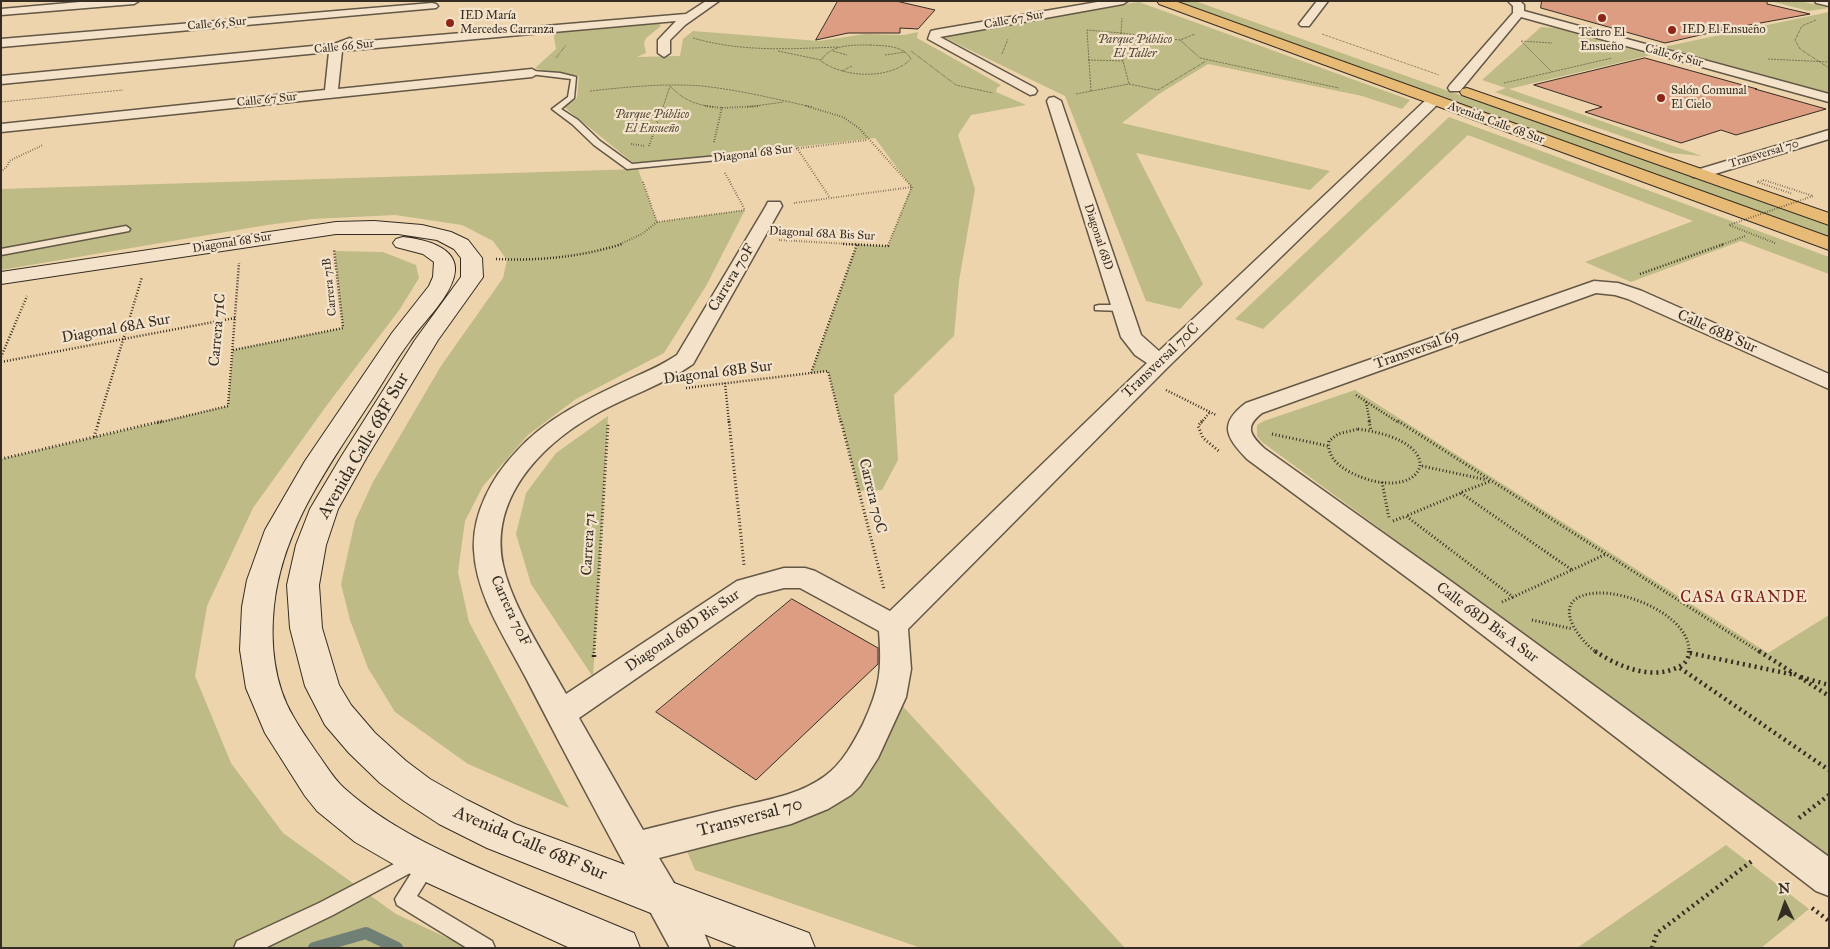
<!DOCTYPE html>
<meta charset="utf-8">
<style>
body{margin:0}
#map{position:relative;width:1830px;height:949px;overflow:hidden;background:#eed4ad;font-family:"IM FELL Great Primer",serif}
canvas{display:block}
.frame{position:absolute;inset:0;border:2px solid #352d23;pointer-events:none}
.north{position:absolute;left:1760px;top:879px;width:50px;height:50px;-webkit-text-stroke:4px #f4e3ca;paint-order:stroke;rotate:357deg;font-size:14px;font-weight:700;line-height:20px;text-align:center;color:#352d23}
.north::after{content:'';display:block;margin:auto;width:18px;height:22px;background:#352d23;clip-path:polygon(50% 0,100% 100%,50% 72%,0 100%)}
</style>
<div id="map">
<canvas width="1830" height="949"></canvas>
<div class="frame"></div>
<div class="north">N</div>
</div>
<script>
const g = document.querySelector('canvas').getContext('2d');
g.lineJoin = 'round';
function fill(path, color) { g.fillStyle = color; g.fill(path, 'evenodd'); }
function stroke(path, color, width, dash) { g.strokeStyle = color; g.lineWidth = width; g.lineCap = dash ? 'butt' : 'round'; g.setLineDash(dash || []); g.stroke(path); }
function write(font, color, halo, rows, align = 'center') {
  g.font = font + ' "IM FELL Great Primer",serif'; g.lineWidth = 4.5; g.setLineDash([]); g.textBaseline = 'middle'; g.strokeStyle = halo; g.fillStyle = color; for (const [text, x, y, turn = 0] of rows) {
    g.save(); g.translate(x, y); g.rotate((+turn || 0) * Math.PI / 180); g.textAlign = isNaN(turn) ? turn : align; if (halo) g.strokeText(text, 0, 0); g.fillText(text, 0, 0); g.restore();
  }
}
const green = new Path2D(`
 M1173,1H1195L1829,226V240Z
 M1770,1H1800L1829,8L1809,11Z
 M1139,2L1410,100L1402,109L1362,96L1208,64L1159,94L1122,123L1330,171L1310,190L1136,153L1203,284L1180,309L1146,301L1065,96L945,38L944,35L950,32Z
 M1829,12V93L1663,47Z
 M653,23H659L661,26L646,38L644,43L646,53L637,57L680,56L683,39L693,31L819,41L865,34L904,35L918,32L917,38L1001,85L997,88L996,92L1026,105L971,115L958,135L975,189L959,281L954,336L894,395L898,460L882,490L859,491L828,371L811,373L857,244L888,246L911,187L875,138L636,165L564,107L577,98L579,76L547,72L535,68L556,49L553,31Z
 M1541,27L1555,28L1651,55L1509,89L1702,156L1670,153L1495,92L1506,88L1482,80Z
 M1449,117L1829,257V274L1741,241L1631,282L1585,262L1693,221L1468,135L1263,329L1235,319Z
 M638,169L657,222L745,210L706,286L664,353L576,399L528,435L483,486L465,521L458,572L469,622L569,808L468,764L395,712L368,668L350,620L341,584L355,521L373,482L441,366L503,278L507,260L493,241L462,225L395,215L313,219L267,225L1,270V189Z
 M335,251L383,252L416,265L419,278L400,309L327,405L253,508L207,606L195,676L231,763L283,833L396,914L469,948H1V459L228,406L233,350L343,328Z
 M1355,390L1768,653L1829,615V858L1262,442L1257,436V425L1264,421Z
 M608,416L593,677L531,584L516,534L526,493L556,453Z
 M898,701L1125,948H921L695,870L687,851L769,826L867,769L891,731Z
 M1726,845L1809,909L1761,948H1577Z`);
const stream = new Path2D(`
 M314,948L366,933L397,948`);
const building = new Path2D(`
 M838,1H896L935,10L918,29L900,28V33H848L816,40Z
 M1542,1H1767V4L1810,14L1727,29L1665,43L1541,8Z
 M1645,58L1757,89H1755L1826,109L1736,135L1721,130L1681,143L1585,112L1602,107L1534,85Z
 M792,599L878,648V664L756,780L656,712Z`);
const pathFar4 = new Path2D(`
 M1816,20L1802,26L1795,40L1800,49L1829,68
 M1322,34L1439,75
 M693,38C741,52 789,49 838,47
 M1180,40L1200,58L1339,88
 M1521,41L1552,43
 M1521,41L1552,72
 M870,45C885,46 903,45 911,59C890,80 844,78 821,61C830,44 853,45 870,45Z
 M778,51L821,60
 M833,51L847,55
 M911,51L956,85L993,93
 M1002,54L1008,39
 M885,55L906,52
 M556,58L566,45
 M1768,59L1829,62
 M1088,60L1123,61L1129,84
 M1123,61L1121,33L1180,40L1195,34
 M842,71L852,66
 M1504,83L1612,58
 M670,86C683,100 696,105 715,107
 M590,91C627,87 665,83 702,86C739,90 776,99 812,107
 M1091,91L1087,30L1121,33L1122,18
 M1076,94L1129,84L1158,90L1206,61
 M1,102L123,90
 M663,107L670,86
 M747,107L784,102`);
const pathFar3 = new Path2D(`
 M705,106L722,108L760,106
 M806,106L843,117L859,128L912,187L888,245
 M714,142L722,107
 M631,144L645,146
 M649,146L663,106
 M797,148L830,198
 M734,156L867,140
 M1,172L8,165L9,161L43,145
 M725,173L745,210
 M643,182L657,222
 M794,203L912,187
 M657,222L746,210
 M779,240L866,245
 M618,245L642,234L657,222
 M1721,245L1745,236`);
const pathFar2 = new Path2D(`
 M843,244L888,246L889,244
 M496,259C539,261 581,257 622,244
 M1640,274L1724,244
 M233,350L343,328L334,249
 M1,357L27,296
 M1,362L235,318
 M811,373L857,244
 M725,383L729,423
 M686,388L828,371L841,423
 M1166,390L1216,415
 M1356,395L1399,423
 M1366,402L1370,423
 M98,423L142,277
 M157,423L228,406L239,263
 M1201,423L1210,412`);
const pathFar1 = new Path2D(`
 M729,421L744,565
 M841,421L884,589
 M1202,421L1198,426L1203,438L1220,452
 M1369,421L1371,430
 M1398,421L1761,653
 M1358,429C1461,443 1420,510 1348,471C1336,464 1327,455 1329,441L1338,434Z
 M1272,434L1328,446
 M94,437L99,421
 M1,459L162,421
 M1422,466L1487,480
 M1382,482L1389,518
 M1462,492L1491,481
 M1461,493L1572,570L1513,597L1406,516Z
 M1393,521L1406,516
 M1572,570L1606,554
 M1502,602L1513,597
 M1532,620L1573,629
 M594,653L608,424
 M1597,653C1573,635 1549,596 1597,593C1627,591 1691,616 1689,653`);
const path = new Path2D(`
 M1595,651C1617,666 1650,680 1676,668C1684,665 1689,660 1689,651
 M1759,651L1829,696
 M1690,653L1795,675
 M594,657V651
 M1680,668L1829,770
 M1801,677L1829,685
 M1799,818L1829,795
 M1812,908L1829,921
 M1652,948L1657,933L1752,861`);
const lane = new Path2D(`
 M532,71L560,73L576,77L574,98L561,109L578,120L600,141L632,164L718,156L722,158L718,160L627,169L594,145L572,124L552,109L568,97L571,79L530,74L529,73Z
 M126,226L130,229L129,231L1,255V249Z
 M1099,305H1121L1126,308L1121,311L1095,310V306Z
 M415,853L421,855L423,858L428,856L434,858L437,864L417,896L492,941L495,948H467L397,905L395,899L412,872L333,915L265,948H234L237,941L319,903Z`);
const street = new Path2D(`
 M91,1H139L134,4L1,15V9Z
 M706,1H719L685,25L670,40V53L664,57L658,53V40L676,21L342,51L338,89L532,69L539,73L532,77L1,132V124L325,90L329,52L1,84V76L334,44L350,38L356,42L686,14Z
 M1103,1H1128L1123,4L940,37L1035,88L1037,91L1035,94L1030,95L928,39L931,31L935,30Z
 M1317,1H1328L1309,26H1301L1299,24Z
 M1508,1H1520L1524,5V11L1829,94V102L1521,17L1460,91H1450L1448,88L1450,85L1513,13V6Z
 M1815,1H1829V6L1816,3Z
 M432,3L436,4L438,6L436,8L1,47V39Z
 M1434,96L1439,97L1441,100L1439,103L1168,367L908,629L911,669L906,697L878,758L860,786L851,795L828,809L791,824L659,858L705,935L710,948H670C621,858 572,768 526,678C506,639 476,596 474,550C472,514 492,477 516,452C546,418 589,398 630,379C646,372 662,365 677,355L766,206L768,202H780L782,206L693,364C662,386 624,397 592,416C540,446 489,499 503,565C512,606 545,656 566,694L737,581L784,568H805L815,571L890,611L1147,363L1135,355L1121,337L1047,101L1049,98L1054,97L1061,101L1141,335L1159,351L1429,97ZM784,588H800L879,631C882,671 880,687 863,724C854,742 842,764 825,776C799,795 767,800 736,807C705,815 674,822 643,830L579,718L757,595Z
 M1829,130V139L1705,177H1693L1691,174L1693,171Z
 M1594,281L1618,283L1642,291L1829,374V389L1628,299L1615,295L1596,293L1262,413C1244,427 1250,435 1265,449L1452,582L1829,857V896L1816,891L1432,596L1247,459C1226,437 1218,424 1246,403Z`);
const secondary = new Path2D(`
 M374,221L422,225L451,232L468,240L482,258L483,277L438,340L367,457L338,509L326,545L319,585L322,628L339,685L351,705L375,733L406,761L430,779L467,800L515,824L809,933L815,948H739L487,848L439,824L404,801L380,783L349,753L325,725L305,686L290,628L287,585L296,545L310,509L341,457L415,340L461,277V258L454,249L437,240L398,234H336L1,284V272L336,222Z
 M403,237C422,239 457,246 455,271C453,295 423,322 410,341C394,362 382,385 367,407C327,469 282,530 274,606C270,643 274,684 293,716C300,729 309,741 317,753C326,765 333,778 344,788C393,832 456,858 516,884C555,900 595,917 634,933L640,948H570L419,879L355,842L317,811L305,796L265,733L246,688L240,650L242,607L247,580L265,530L305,461L392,333L429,286L433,277L434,262L423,254L396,247L393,243L396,239Z`);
const primary = new Path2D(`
 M1157,1H1175L1829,237V250L1159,4Z
 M1467,88L1829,213V225L1462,95L1460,92L1462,89Z`);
const pathBridge = new Path2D(`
 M1775,243L1729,225L1813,196L1764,180L1757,182L1793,194`);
const markers = [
 [1602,18,5,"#8f2418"],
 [450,23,5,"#8f2418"],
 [1672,30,5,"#8f2418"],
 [1661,98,5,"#8f2418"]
];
const farPoinames = [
 ["IED María",460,16],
 ["Mercedes Carranza",460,30],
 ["IED El Ensueño",1682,30],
 ["Teatro El",1602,33,"center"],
 ["Ensueño",1602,47,"center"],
 ["Salón Comunal",1671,91],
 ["El Cielo",1671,105]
];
const farStreetnames = [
 ["Calle 67 Sur",1014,20,-10],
 ["Calle 65 Sur",217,24,-5],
 ["Calle 66 Sur",344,47,-6],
 ["Calle 65 Sur",1674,56,15],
 ["Calle 67 Sur",267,100,-6],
 ["Avenida Calle 68 Sur",1496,123,20],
 ["Diagonal 68 Sur",753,154,-7],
 ["Transversal 70",1764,154,-17],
 ["Diagonal 68A Bis Sur",822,234,3],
 ["Diagonal 68D",1098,237,72],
 ["Diagonal 68 Sur",232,243,-9],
 ["Carrera 71B",330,287,-96]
];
const farParknames = [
 ["Parque Público",1135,40],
 ["El Taller",1135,54],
 ["Parque Público",652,115],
 ["El Ensueño",652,129]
];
const streetNames = [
 ["Carrera 70F",732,278,-59],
 ["Diagonal 68A Sur",116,329,-10],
 ["Carrera 71C",218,330,-85],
 ["Calle 68B Sur",1717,332,24],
 ["Transversal 69",1417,350,-20],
 ["Transversal 70C",1161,361,-44],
 ["Diagonal 68B Sur",718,373,-7],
 ["Carrera 70C",872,496,76],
 ["Carrera 71",589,544,-87],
 ["Carrera 70F",510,611,65],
 ["Calle 68D Bis A Sur",1487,623,37],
 ["Diagonal 68D Bis Sur",683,631,-34]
];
const neighbourhoodNames = [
 ["CASA GRANDE",1744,598]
];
const nearStreetnames = [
 ["Avenida Calle 68F Sur",364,446,-60],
 ["Transversal 70",750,818,-15],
 ["Avenida Calle 68F Sur",530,844,23]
];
fill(green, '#bebb86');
stroke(stream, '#718076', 12);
fill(building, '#dc9d82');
stroke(building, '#352d23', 1);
stroke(lane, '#635746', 3);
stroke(street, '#635746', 3);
stroke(secondary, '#352d23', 2);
stroke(primary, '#352d23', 2);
stroke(pathFar4, '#352d23', 1, [0.5, 1]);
stroke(pathFar3, '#352d23', 2, [0.5, 2]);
stroke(pathFar2, '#352d23', 2.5, [1, 2]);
stroke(pathFar1, '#352d23', 3, [1, 2.5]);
stroke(path, '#352d23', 4.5, [2, 4]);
fill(lane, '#f4e3ca');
fill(street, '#f4e3ca');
fill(secondary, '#f4e3ca');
fill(primary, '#e7ba76');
stroke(pathBridge, '#352d23', 2, [0.5, 2]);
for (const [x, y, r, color] of markers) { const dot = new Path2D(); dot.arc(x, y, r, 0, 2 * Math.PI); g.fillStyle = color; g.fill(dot); stroke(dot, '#f4e3ca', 2); }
write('12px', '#352d23', '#f4e3ca', farPoinames, 'left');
write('12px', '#352d23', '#f4e3ca', farStreetnames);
write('italic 12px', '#504937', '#f4e3ca', farParknames);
write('15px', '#352d23', '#f4e3ca', streetNames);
g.letterSpacing = '1px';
write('16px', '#7a1f14', '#f4e3ca', neighbourhoodNames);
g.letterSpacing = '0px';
write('18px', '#352d23', '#f4e3ca', nearStreetnames);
</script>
